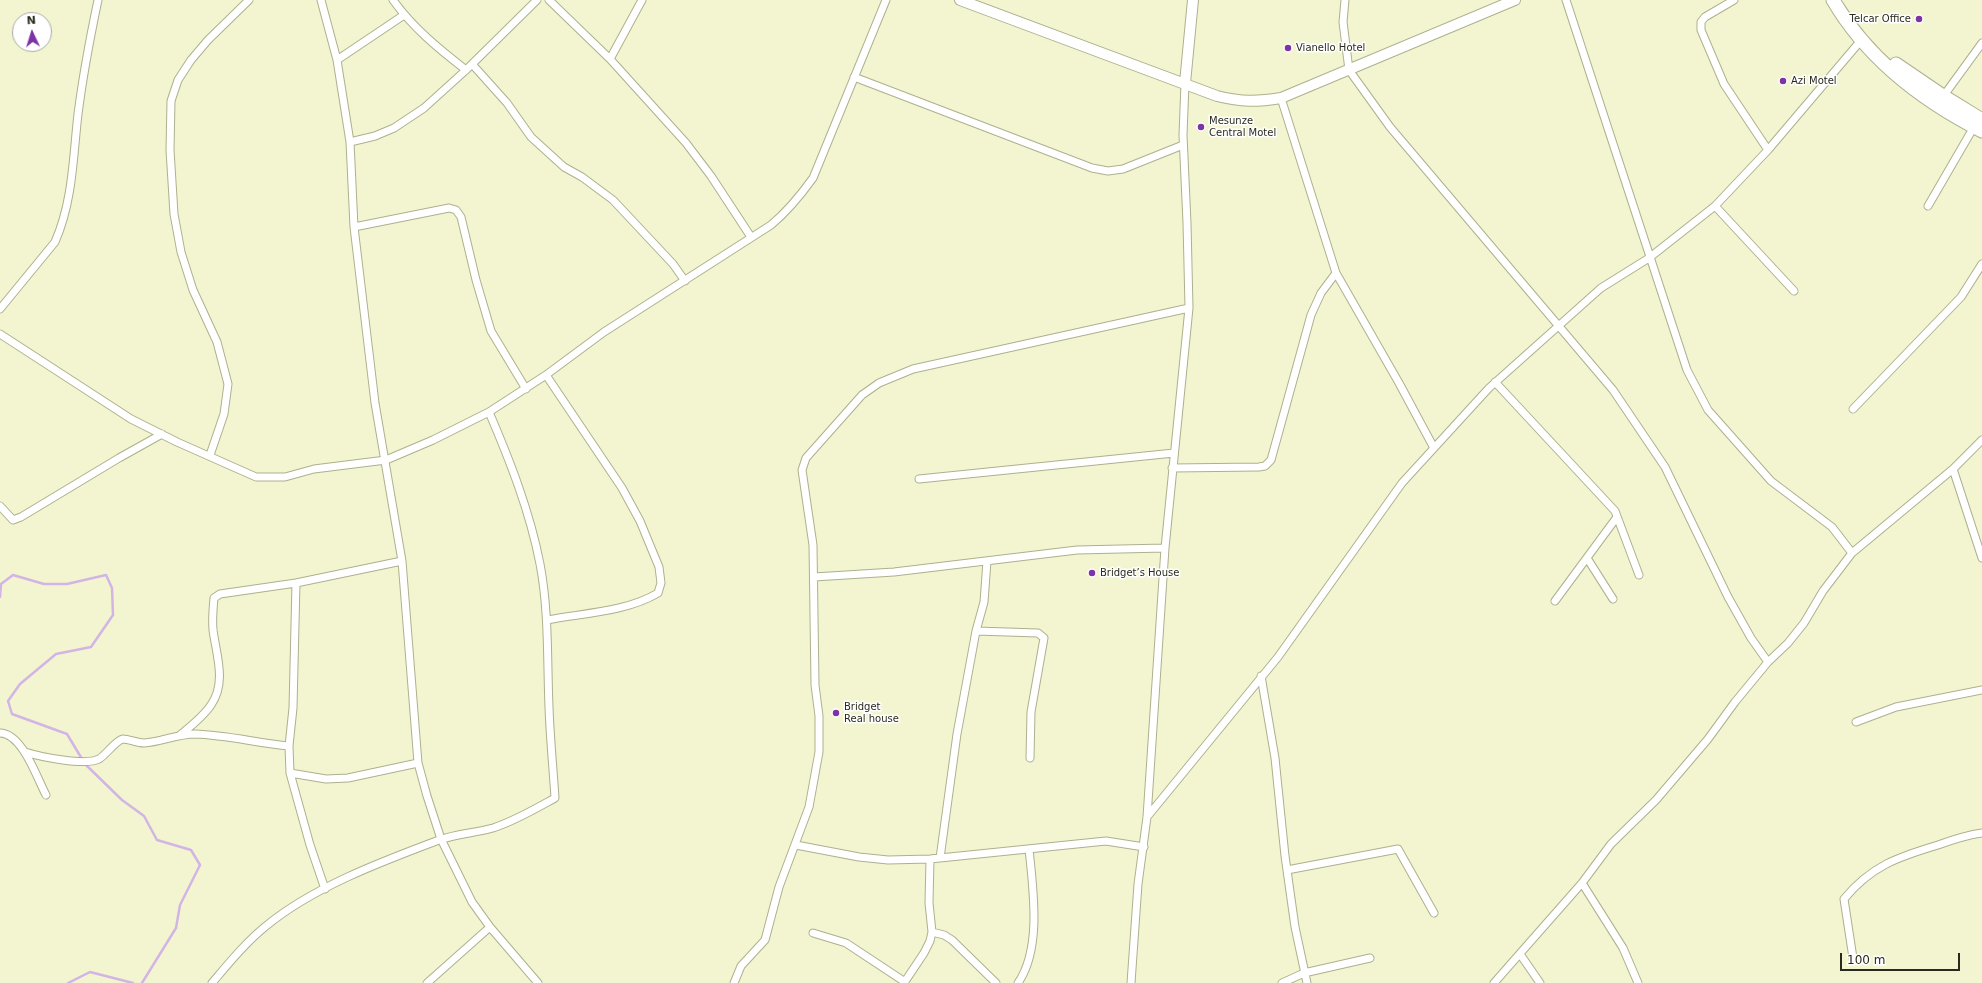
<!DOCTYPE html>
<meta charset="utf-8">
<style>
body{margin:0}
#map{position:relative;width:1982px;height:983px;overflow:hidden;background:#f3f5d1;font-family:"DejaVu Sans",sans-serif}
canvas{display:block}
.north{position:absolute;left:12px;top:12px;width:40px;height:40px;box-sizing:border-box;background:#fff;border:1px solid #a9aaa5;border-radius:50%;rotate:356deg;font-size:11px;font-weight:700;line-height:16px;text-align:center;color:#292a1d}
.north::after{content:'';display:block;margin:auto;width:14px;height:18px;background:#7e33a4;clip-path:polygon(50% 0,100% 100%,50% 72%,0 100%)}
.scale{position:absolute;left:1840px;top:953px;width:120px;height:18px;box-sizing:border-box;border:2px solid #292a1d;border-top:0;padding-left:5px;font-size:12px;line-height:14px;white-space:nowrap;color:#292a1d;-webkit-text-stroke:3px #fff;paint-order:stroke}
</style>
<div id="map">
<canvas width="1982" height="983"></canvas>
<div class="north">N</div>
<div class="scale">100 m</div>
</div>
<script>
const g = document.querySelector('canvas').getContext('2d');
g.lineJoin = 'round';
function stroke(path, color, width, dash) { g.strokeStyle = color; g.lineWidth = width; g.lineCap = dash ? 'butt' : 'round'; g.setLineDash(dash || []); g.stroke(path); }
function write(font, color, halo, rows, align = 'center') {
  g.font = font + ' "DejaVu Sans",sans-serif'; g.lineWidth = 3; g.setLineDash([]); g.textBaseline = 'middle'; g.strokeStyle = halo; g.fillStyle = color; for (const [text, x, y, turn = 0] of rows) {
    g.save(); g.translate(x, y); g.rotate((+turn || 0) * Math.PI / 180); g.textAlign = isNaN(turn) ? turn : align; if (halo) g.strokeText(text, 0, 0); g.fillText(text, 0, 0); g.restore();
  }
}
const stream = new Path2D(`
 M0,597L1,584L13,575L44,584H67L106,575L112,588L113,615L91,647L56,654L20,684L8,701L12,714L67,734L85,764L122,800L144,816L157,840L191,850L200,865L180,905L176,928L142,983
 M68,983L90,972L133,983`);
const street = new Path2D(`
 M321,0L337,60L350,142L354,227L375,403L402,561L418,763L427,796L441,839L472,902L490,927L538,983
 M393,0C413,28 439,49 466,70
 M549,0L610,59L686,143L711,176L751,237
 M1345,0L1343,22L1349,70L1390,127L1613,390L1665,467L1728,597L1751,638L1768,662
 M1566,0L1687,370L1708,410L1771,481L1832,527L1852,553
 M1734,0L1705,17L1701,22V30L1724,84L1768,150
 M610,59L642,0
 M337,60L404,15
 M472,64L507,103L531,137L564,167L582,177L613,200L673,264L685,281
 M854,77L1092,168L1108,171L1123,169L1183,145
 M1281,98L1336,273L1399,383L1434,448
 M1942,98L1982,43
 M350,142L375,136L394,128L424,108L466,70L537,0
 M1715,206L1794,291
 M1928,206L1975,125
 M354,227L449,208L456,210L461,217L476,280L491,331L526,389
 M0,309L55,242C73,201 73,157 78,114C83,75 90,38 98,0
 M0,334L131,419L177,442L256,477H285L314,469L386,460L433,440L489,412L546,375L604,332L771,225C788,211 800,196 813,178L886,0
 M546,375L622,488L640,521L659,567L661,583L658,593C626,612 584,613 547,620
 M1495,382L1615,511L1639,575
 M1853,409L1961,297L1982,264
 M210,455L224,414L228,384L217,342L193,290L181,252L174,214L170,150L171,101L178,80L191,60L208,40L249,0
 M1172,468L1259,467L1265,466L1271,460L1311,315L1321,293L1336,273
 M1953,469L1982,558
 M919,479L1174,453
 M0,506L13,520L21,517L119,458L162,434
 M1587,558L1613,599
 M814,577L894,572L1077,550L1165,548
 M296,583L293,708L289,746L290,773L310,845L325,889
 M1555,601L1617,517
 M976,631L1038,633L1044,638L1031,712L1030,758
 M1261,676L1275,758L1285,856L1295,927L1307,983
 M1856,722L1896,707L1982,690
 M0,733C22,733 37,778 46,795
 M180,735C191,726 203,717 211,705C227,682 216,654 213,630C212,619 213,609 214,598L220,594L296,583L402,561
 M25,752C41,757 85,766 99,759C106,755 116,740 123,739C129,739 137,743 144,743C161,742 177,734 195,734C227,735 257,743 289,746
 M290,773L326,779L348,778L418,763
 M1147,817L1278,657L1402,483L1489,388L1601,288L1649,258L1715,206L1768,150L1863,38
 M796,845L859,857L888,860L930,859L1106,841L1144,847
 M940,858L957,734L976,631L984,602L987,561
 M1287,870L1398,849L1434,913
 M1582,883L1623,948L1638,983
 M932,932L944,935L952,940L996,983
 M813,933L846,943L905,982
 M1520,954L1540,983
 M1853,958L1844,899C1871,866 1898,857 1938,845C1952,840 1967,835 1982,833
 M212,983C229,963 246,942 266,926C313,887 383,861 439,840C456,834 475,833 493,828C515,821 535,809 555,798C553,767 550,737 549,707C547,659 549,611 540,564C530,512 510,461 489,412
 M427,983L490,927
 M734,983L741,966L765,940L779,887L809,807L819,752V716L815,685L813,545L802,470L806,458L862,395L879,383L913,369L1189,308
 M904,983L924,953L930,941L932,932L929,903L930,859
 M1018,983C1042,948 1033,889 1029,849
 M1131,983L1138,884L1147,817L1165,548L1189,308L1187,223L1183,135L1185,83
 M1282,983L1304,973L1370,958
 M1494,983L1582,883L1611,844L1656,800L1708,739L1735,702L1768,662L1788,643L1804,623L1823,591L1852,553L1953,469L1982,440`);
const secondary = new Path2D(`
 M960,0L1217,96C1242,102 1256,102 1281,98L1515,0
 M1185,83L1193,0`);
const highway = new Path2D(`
 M1833,0C1867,58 1923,101 1982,131
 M1896,64L1943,96L1982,120`);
const markers = [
 [1919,19,4,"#7e33a4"],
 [1288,48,4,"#7e33a4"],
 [1783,81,4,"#7e33a4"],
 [1201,127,4,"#7e33a4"],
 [1092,573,4,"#7e33a4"],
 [836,713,4,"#7e33a4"]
];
const poiNames = [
 ["Telcar Office",1911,19,"right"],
 ["Vianello Hotel",1296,48],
 ["Azi Motel",1791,81],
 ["Mesunze",1209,121],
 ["Central Motel",1209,133],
 ["Bridget’s House",1100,573],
 ["Bridget",844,707],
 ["Real house",844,719]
];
stroke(stream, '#d2b5e5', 2.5);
stroke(street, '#aeb08e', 9);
stroke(secondary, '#aeb08e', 12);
stroke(highway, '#aeb08e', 15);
stroke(street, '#fff', 7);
stroke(secondary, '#fff', 10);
stroke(highway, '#fff', 13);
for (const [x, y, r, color] of markers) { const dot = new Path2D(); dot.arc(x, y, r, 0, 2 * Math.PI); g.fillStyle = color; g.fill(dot); stroke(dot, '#fff', 1.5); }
write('10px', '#292a1d', '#fff', poiNames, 'left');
</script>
